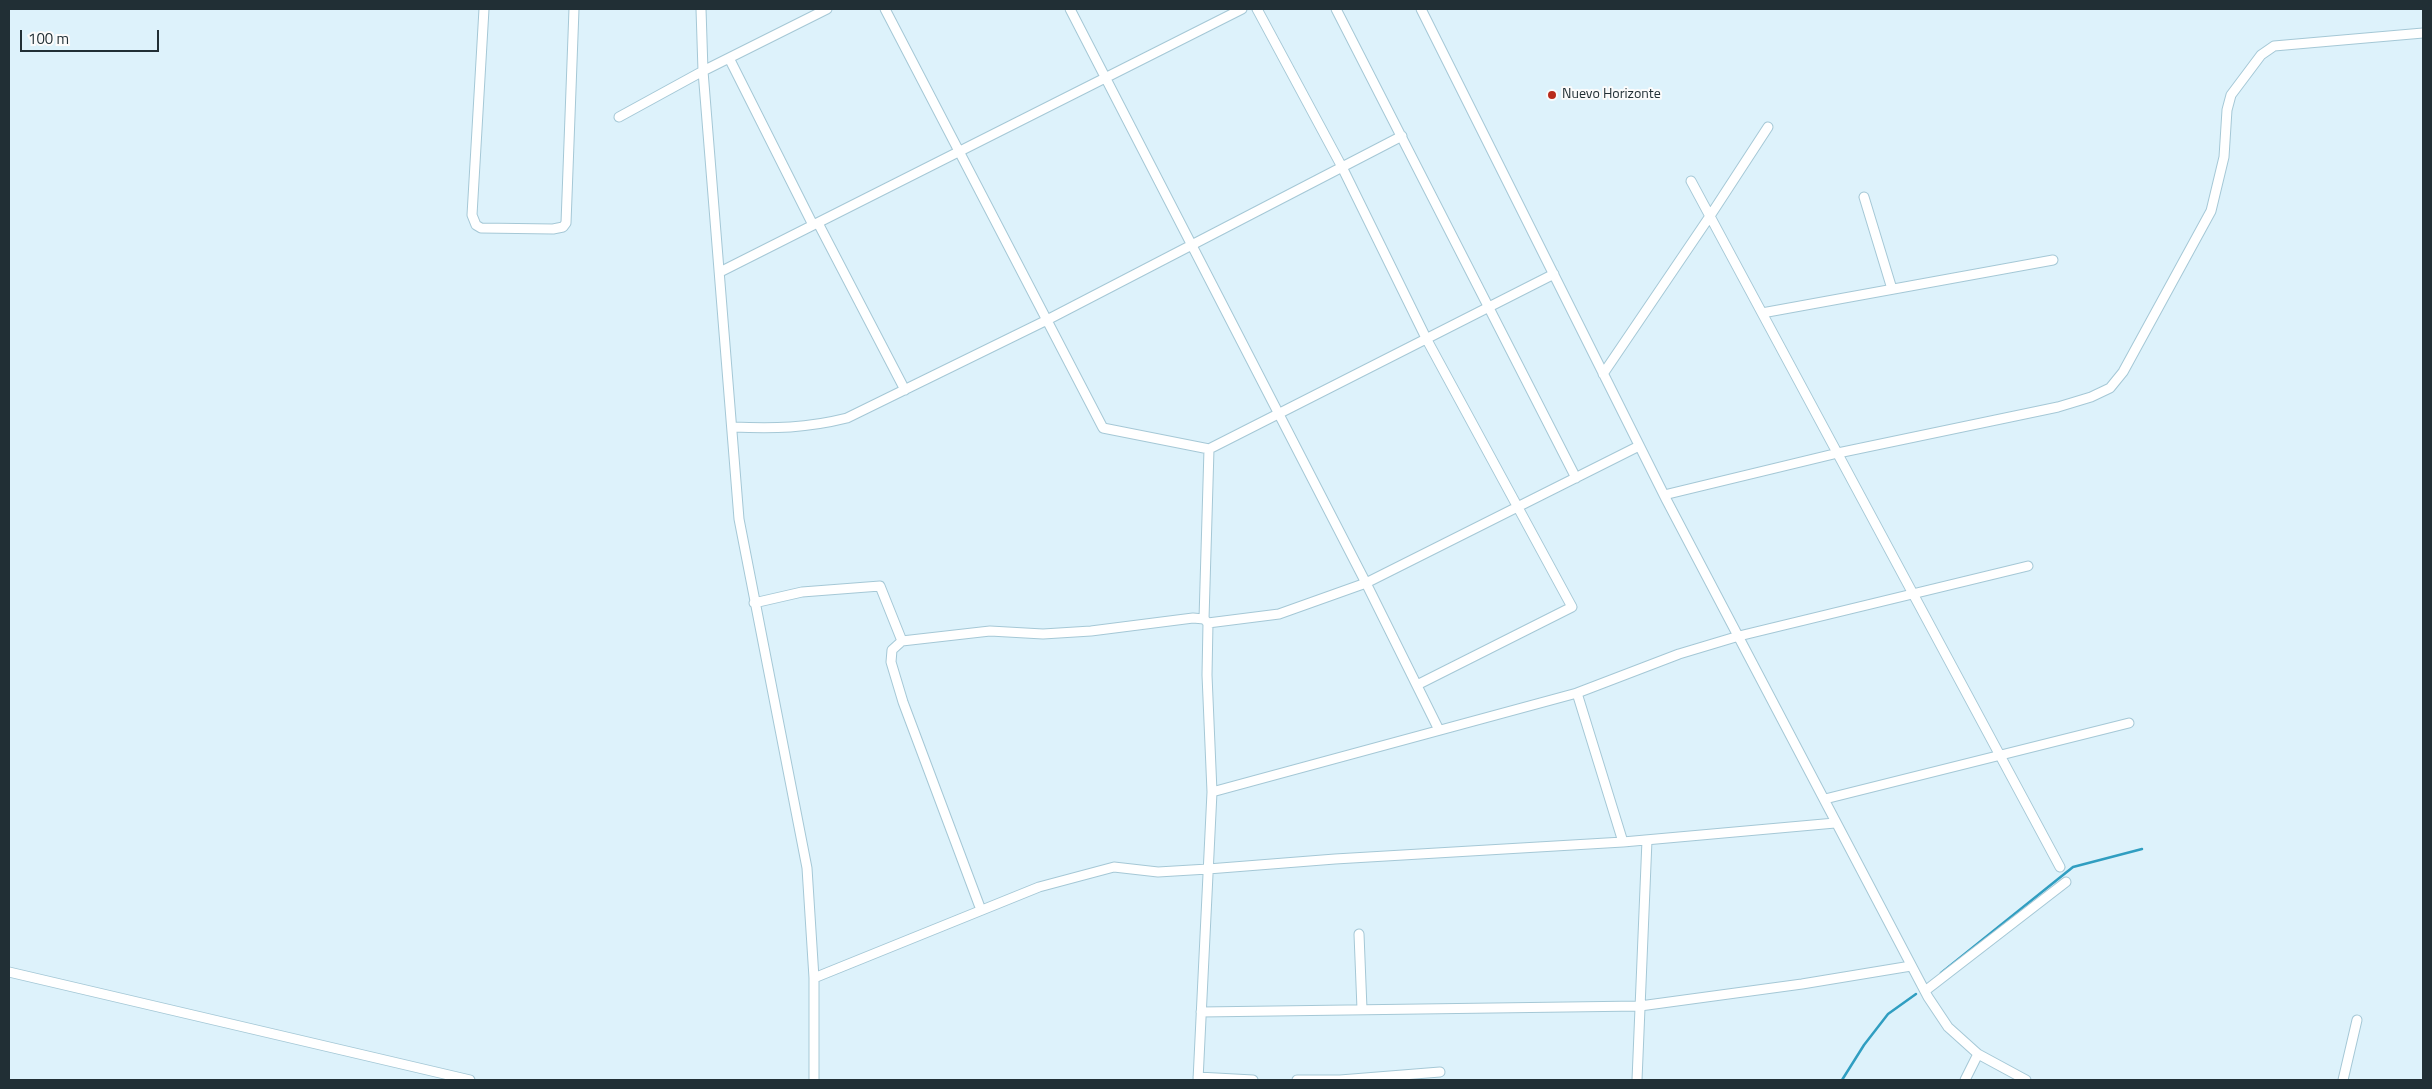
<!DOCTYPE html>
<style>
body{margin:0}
#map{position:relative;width:2432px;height:1089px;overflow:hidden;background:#ddf2fb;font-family:"Titillium Web",sans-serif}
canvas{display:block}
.frame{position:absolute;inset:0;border:10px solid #212f35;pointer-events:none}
.scale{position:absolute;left:20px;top:30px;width:139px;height:22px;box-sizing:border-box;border:2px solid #212f35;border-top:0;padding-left:6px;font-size:15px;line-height:18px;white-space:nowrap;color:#212f35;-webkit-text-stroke:4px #fbfbfb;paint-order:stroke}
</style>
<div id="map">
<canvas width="2432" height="1089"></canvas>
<div class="frame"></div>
<div class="scale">100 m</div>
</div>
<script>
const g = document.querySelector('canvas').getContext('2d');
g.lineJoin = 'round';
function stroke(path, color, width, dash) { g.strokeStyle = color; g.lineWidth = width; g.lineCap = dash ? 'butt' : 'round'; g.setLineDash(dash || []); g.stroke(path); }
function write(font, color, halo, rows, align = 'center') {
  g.font = font + ' "Titillium Web",sans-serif'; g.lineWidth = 4; g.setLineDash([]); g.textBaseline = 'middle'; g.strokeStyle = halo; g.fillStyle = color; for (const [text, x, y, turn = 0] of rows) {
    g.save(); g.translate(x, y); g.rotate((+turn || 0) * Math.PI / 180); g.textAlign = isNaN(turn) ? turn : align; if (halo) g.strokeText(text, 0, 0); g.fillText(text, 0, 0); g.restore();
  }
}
const stream = new Path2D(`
 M1941,973L2073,867L2142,849
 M1842,1080L1864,1045L1888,1014L1916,994`);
const minor = new Path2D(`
 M484,9L472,215L476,225L481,228L553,229L563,227L566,223L574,9
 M701,9L703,71L739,519L807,868L814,978V1080
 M885,9L1103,428L1209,449L1554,274
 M1070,9L1366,583L1439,730
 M1257,9L1342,167L1427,340L1572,607L1417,685
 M1336,9L1576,478
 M1421,9L1666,499L1928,997L1948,1027L1978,1054L2026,1080
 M729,58L813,225
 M619,117L703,71L827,9
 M1691,181L2060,867
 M1864,197L1892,289
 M818,223L905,390
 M720,272L1242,9
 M1762,313L2053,260
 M1603,374L1710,216L1768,127
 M733,427C774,429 807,428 847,418L1047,320L1402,136
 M1664,495L1838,453L2058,407L2091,397L2110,388L2123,372L2211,211L2224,157L2227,110L2231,95L2261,55L2274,46L2423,33
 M754,603L802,592L880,586L902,641L990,631L1043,634L1091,631L1193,618L1204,619L1208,623L1207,675L1212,792L1198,1080
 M1204,619L1209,449
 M1208,623L1279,614L1366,583L1639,446
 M902,641L892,650L891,662L903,702L981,910
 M1577,693L1679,654L1739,636L2028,566
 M1212,792L1577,693L1623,842
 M1825,799L2129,723
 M1359,934L1362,1009
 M9,972L470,1080
 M814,978L1039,887L1114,867L1158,872L1208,869L1335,859L1623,842L1835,823
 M1925,991L2066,882
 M1201,1012L1640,1006L1802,984L1911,966
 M1198,1077L1253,1080
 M1297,1080H1340L1440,1072
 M1637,1080L1647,840
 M1965,1080L1978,1054
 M2343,1080L2357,1020`);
const markers = [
 [1552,95,5,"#b82b1c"]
];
const poiNames = [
 ["Nuevo Horizonte",1562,95]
];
stroke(stream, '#309ec1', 2.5);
stroke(minor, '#a5c8d6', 11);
stroke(minor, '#fff', 9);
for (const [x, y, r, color] of markers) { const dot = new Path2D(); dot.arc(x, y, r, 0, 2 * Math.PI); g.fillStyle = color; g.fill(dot); stroke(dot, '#fbfbfb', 2); }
write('14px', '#212f35', '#fbfbfb', poiNames, 'left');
</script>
